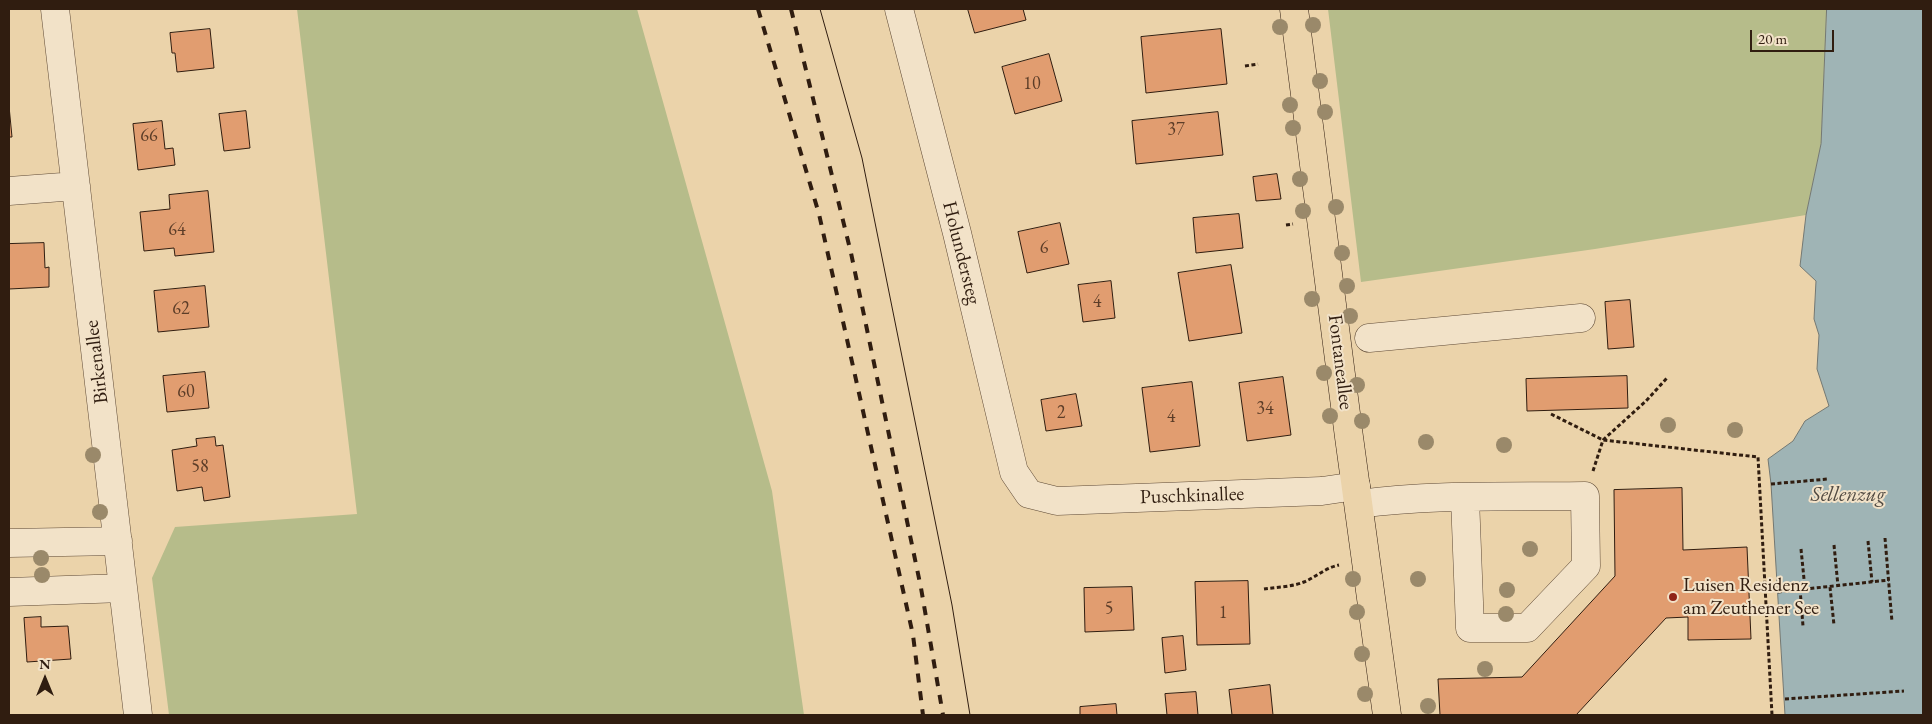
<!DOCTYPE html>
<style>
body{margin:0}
#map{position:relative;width:1932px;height:724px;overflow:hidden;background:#ebd3aa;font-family:"EB Garamond",serif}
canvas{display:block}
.frame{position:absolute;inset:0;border:10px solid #301d10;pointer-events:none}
.north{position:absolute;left:20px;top:654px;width:50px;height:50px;-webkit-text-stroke:4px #f2e2c8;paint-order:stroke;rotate:0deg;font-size:14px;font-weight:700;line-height:20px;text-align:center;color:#301d10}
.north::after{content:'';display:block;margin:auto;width:18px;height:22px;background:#301d10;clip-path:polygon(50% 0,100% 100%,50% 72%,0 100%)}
.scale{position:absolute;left:1750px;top:30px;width:84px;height:22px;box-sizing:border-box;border:2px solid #301d10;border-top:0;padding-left:6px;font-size:15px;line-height:18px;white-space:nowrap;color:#301d10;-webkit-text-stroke:4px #f2e2c8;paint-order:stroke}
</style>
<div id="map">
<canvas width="1932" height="724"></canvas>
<div class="frame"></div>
<div class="north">N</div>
<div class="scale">20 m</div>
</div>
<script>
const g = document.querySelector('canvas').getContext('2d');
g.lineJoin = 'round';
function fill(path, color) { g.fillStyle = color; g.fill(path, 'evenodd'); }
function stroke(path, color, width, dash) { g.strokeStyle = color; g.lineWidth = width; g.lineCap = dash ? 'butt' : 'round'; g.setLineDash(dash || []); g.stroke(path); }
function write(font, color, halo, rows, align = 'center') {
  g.font = font + ' "EB Garamond",serif'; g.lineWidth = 4; g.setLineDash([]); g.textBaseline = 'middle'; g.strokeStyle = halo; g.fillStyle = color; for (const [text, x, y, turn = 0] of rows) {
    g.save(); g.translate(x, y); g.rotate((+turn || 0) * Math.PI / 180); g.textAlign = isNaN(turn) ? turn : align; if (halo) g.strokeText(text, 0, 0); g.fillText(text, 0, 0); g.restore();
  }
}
const green = new Path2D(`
 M297,9H637L772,491L804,715H169L152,578L175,527L357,514Z
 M1328,9H1827L1821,144L1806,215L1595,249L1361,282Z`);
const water = new Path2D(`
 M1827,9H1923V715H1785L1771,484L1768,459L1793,441L1805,421L1829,406L1817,369L1819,335L1814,319L1816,281L1800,266L1806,215L1821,144Z`);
const building = new Path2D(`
 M968,9H1023L1026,20L975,33Z
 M210,29L214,68L177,72L175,53H172L170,33Z
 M1221,29L1227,84L1146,93L1141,37Z
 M1049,54L1062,101L1015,114L1002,67Z
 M9,106L12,137H9Z
 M246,111L250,148L224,151L219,114Z
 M1218,112L1223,155L1136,164L1132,121Z
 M162,121L165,149L173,148L175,165L138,170L133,124Z
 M1277,174L1281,199L1256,201L1253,177Z
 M208,191L214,252L175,256L174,248L144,251L140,212L170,209L169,195Z
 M1239,214L1243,248L1196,253L1193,218Z
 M1060,223L1069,264L1027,273L1018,232Z
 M44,243L45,268L49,267V287L9,289V244Z
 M1231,265L1242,333L1189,341L1178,273Z
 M1111,281L1115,318L1083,322L1078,285Z
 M205,286L209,327L158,332L154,291Z
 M1630,300L1634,347L1608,349L1605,302Z
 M205,372L209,408L167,412L163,376Z
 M1627,376L1628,408L1527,411L1526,379Z
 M1283,377L1291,435L1247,441L1239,383Z
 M1192,382L1200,446L1150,452L1142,388Z
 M1076,394L1082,426L1046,431L1041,400Z
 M215,437L216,446L223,445L230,497L204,501L202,487L177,491L172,450L197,446L196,439Z
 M1682,488L1683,550L1747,547L1751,639L1688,640V617L1666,618L1576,715H1440L1438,679L1522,677L1615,576L1614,490Z
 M1248,581L1250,644L1197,645L1195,582Z
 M1132,587L1134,630L1085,632L1084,588Z
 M41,617V627L68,626L71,659L27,662L24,618Z
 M1183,636L1186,670L1165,673L1162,638Z
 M1270,685L1273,715H1232L1229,690Z
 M1196,692L1198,715H1167L1165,694Z
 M1116,704L1117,715H1080V707Z`);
const path = new Path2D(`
 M1245,66L1258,64
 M1286,225L1293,224
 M1551,414L1603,440L1758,457L1772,715
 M1593,471L1603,440L1646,401L1667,378
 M1771,484L1828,479
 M1885,538L1892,622
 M1868,541L1872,582
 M1834,545L1838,586
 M1801,549L1805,589
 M1830,587L1834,625
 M1264,589C1277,587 1292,587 1304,582C1316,577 1325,568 1339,565
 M1800,589L1803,626
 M1778,592L1889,580
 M1785,699L1904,691`);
const minor = new Path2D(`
 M55,9L138,715
 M899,9L957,233L1014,472L1029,494L1057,501L1322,491L1356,486
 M9,191L76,186
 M1369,338L1581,318
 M1359,504C1433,494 1510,497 1585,496L1586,566L1527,628H1470L1465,498
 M9,543L118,541
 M9,592L123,588`);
const major = new Path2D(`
 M1294,9L1349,437L1387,715`);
const tram = new Path2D(`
 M820,9L862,158L952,605L970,715`);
const rail = new Path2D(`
 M758,9L819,214L913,635L923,715
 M791,9L851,253L921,588L943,715`);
const trees = [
 [1313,25],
 [1280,27],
 [1320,81],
 [1290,105],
 [1325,112],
 [1293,128],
 [1300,179],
 [1336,207],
 [1303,211],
 [1342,253],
 [1347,286],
 [1312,299],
 [1350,316],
 [1324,373],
 [1357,385],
 [1330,416],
 [1362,421],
 [1668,425],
 [1735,430],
 [1426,442],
 [1504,445],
 [93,455],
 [100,512],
 [1530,549],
 [41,558],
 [42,575],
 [1353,579],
 [1418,579],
 [1507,590],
 [1357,612],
 [1506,614],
 [1362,654],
 [1485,669],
 [1365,694],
 [1428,706]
];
const markers = [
 [1673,597,5,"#8f2418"]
];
const numberNames = [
 ["10",1032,84],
 ["37",1176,130],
 ["66",149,136],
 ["64",177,230],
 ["6",1044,248],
 ["4",1097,302],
 ["62",181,309],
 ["60",186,392],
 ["34",1265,409],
 ["2",1061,413],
 ["4",1171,417],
 ["58",200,467],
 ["5",1109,609],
 ["1",1223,613]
];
const streetNames = [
 ["Holundersteg",961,253,76],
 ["Birkenallee",97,362,-97],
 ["Fontaneallee",1340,362,83],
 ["Puschkinallee",1192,496,-2]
];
const poiNames = [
 ["Luisen Residenz",1683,586],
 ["am Zeuthener See",1683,609]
];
const waterNames = [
 ["Sellenzug",1848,495]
];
fill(green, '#b6bc8a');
fill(water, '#9fb4b5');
stroke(water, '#737873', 1);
fill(building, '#e19d70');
stroke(building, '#301d10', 1);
stroke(minor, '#5f4a36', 29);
stroke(major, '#301d10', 29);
stroke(path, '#301d10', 3, [4, 2.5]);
stroke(minor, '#f2e2c8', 28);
stroke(major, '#ebd3aa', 28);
stroke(tram, '#301d10', 1);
stroke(rail, '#301d10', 4, [9, 9]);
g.fillStyle = '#9a896a';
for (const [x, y] of trees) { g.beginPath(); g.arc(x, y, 8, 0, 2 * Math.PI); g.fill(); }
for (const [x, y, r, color] of markers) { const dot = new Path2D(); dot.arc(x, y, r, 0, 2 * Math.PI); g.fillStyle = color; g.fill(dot); stroke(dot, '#f2e2c8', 2); }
write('18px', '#5c3d28', null, numberNames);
write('20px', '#301d10', '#f2e2c8', streetNames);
write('20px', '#301d10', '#f2e2c8', poiNames, 'left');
write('italic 21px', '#514a42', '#f2e2c8', waterNames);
</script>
